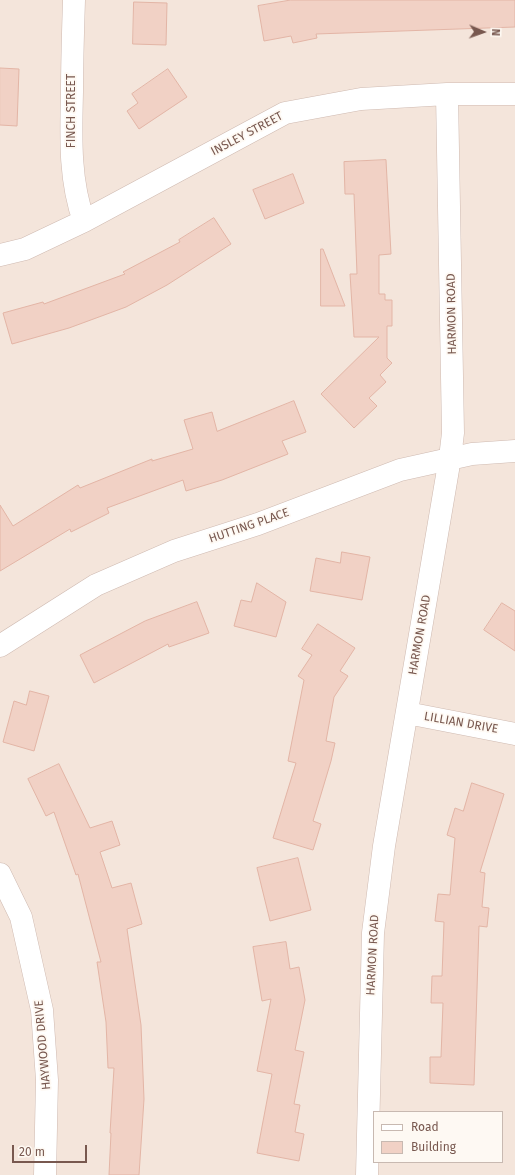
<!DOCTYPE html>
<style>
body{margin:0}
#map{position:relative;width:515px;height:1175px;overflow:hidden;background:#fcf4ec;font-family:"Fira Sans",sans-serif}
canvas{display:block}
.legend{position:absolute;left:373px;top:1111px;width:130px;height:52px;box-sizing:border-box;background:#fef9f3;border:1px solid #c8b9b1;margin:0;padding:5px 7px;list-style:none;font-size:12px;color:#78584f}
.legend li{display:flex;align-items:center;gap:8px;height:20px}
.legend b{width:20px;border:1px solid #c8b9b1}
.north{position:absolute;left:463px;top:12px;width:40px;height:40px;-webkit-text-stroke:3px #fef9f3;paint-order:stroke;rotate:92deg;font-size:11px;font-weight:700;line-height:16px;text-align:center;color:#78584f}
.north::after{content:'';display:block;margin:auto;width:14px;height:18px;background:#78584f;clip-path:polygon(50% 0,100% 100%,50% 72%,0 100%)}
.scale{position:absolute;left:12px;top:1145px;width:75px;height:18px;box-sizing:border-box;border:2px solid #78584f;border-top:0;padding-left:5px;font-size:12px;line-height:14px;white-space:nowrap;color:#78584f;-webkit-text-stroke:3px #fef9f3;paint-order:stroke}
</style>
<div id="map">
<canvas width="515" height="1175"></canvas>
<ul class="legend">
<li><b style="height:5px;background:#fff"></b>Road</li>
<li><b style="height:11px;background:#f1d1c5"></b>Building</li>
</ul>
<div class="north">N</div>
<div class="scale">20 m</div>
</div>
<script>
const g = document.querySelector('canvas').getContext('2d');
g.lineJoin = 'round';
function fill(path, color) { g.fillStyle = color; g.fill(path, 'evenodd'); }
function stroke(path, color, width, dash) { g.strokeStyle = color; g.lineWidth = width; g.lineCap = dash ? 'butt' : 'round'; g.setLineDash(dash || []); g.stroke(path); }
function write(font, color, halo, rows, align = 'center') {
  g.font = font + ' "Fira Sans",sans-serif'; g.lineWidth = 3.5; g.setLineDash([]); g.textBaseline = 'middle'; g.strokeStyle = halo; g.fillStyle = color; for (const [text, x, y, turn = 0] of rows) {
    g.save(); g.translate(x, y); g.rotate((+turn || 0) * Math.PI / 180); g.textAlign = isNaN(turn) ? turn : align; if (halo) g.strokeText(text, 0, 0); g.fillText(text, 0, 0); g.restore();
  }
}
const residential = new Path2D(`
 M0,0H515V1175H0ZM374,1112H502V1162H374Z`);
const building = new Path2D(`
 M291,0H515V27L316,34L317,38L293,43L291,36L264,41L258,6Z
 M134,2L167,3L166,45L133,44Z
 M0,68L19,69L17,126L0,125Z
 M168,69L187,97L139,129L127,111L138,103L132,94Z
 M386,160L391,254L379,255V294H385V300H392V326H387V358L392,363L380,375L386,382L369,398L377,406L354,428L321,394L379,337H354L350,274H357L354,194H345L344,162Z
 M293,174L304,203L265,219L253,190Z
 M214,218L231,244L167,285L126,307L69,328L12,344L3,313L43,302L44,304L125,274L123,272L180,242L179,240Z
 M321,249H323L345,306H321Z
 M294,401L306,432L282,441L288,454L222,480L186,491L183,480L107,508L109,513L71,532L70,529L0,571V505L13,526L78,485L80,488L152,459V461L193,449L184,420L212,412L217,431Z
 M342,552L370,557L362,600L310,591L316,558L340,563Z
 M257,583L286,602L276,637L234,626L241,600L251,602Z
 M197,602L209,633L169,647L168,644L94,683L80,655L145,621Z
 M502,603L515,611V651L484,630Z
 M318,624L355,648L340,671L348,676L334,697L326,741L335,743L331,761L313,821L321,824L313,850L273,838L296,763L288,761L304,680L298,676L312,655L302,649Z
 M30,691L49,696L34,751L3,742L14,701L26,705Z
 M59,764L90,828L112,821L120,845L100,852L112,888L131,883L142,924L127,929L141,1025L144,1099L139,1175H109L111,1133H110L114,1068H108L106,1022L97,962H101L78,874L76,875L54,812L46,816L28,779Z
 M472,783L504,794L480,872L485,873L482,907L489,908L487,927L479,926L474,1085L430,1083V1057H441L443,1003H431L432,976H442L444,922L435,921L438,894L450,895L455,838L447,835L455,808L463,811Z
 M298,858L311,910L270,921L257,868Z
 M286,942L290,969L299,967L305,1000L295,1050L304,1052L294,1104L300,1105L295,1132L304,1134L299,1161L257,1153L272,1074L257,1071L271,999L262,1001L253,947Z`);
const minor = new Path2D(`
 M74,0C73,31 72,61 72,92C71,135 69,180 84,221
 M0,255L25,249L84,221L285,113L361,99L447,94H515
 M0,646L96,585L174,551L258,524L400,470L472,454L515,451
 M407,713L515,734
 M0,874L21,917L42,1010L47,1080L45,1175
 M367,1175L373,933L384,846L450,458L453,433L447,94`);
const streetNames = [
 ["FINCH STREET",72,111,-90],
 ["INSLEY STREET",247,134,-28],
 ["HARMON ROAD",452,314,-91],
 ["HUTTING PLACE",249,526,-19],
 ["HARMON ROAD",420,635,-80],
 ["LILLIAN DRIVE",461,723,10],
 ["HARMON ROAD",373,955,-87],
 ["HAYWOOD DRIVE",43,1045,-95]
];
fill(residential, '#f4e5db');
fill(building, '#f1d1c5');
stroke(building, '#e3b5a6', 1);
stroke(minor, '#cfbab1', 23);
stroke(minor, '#fff', 22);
write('12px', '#78584f', '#fef9f3', streetNames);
</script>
